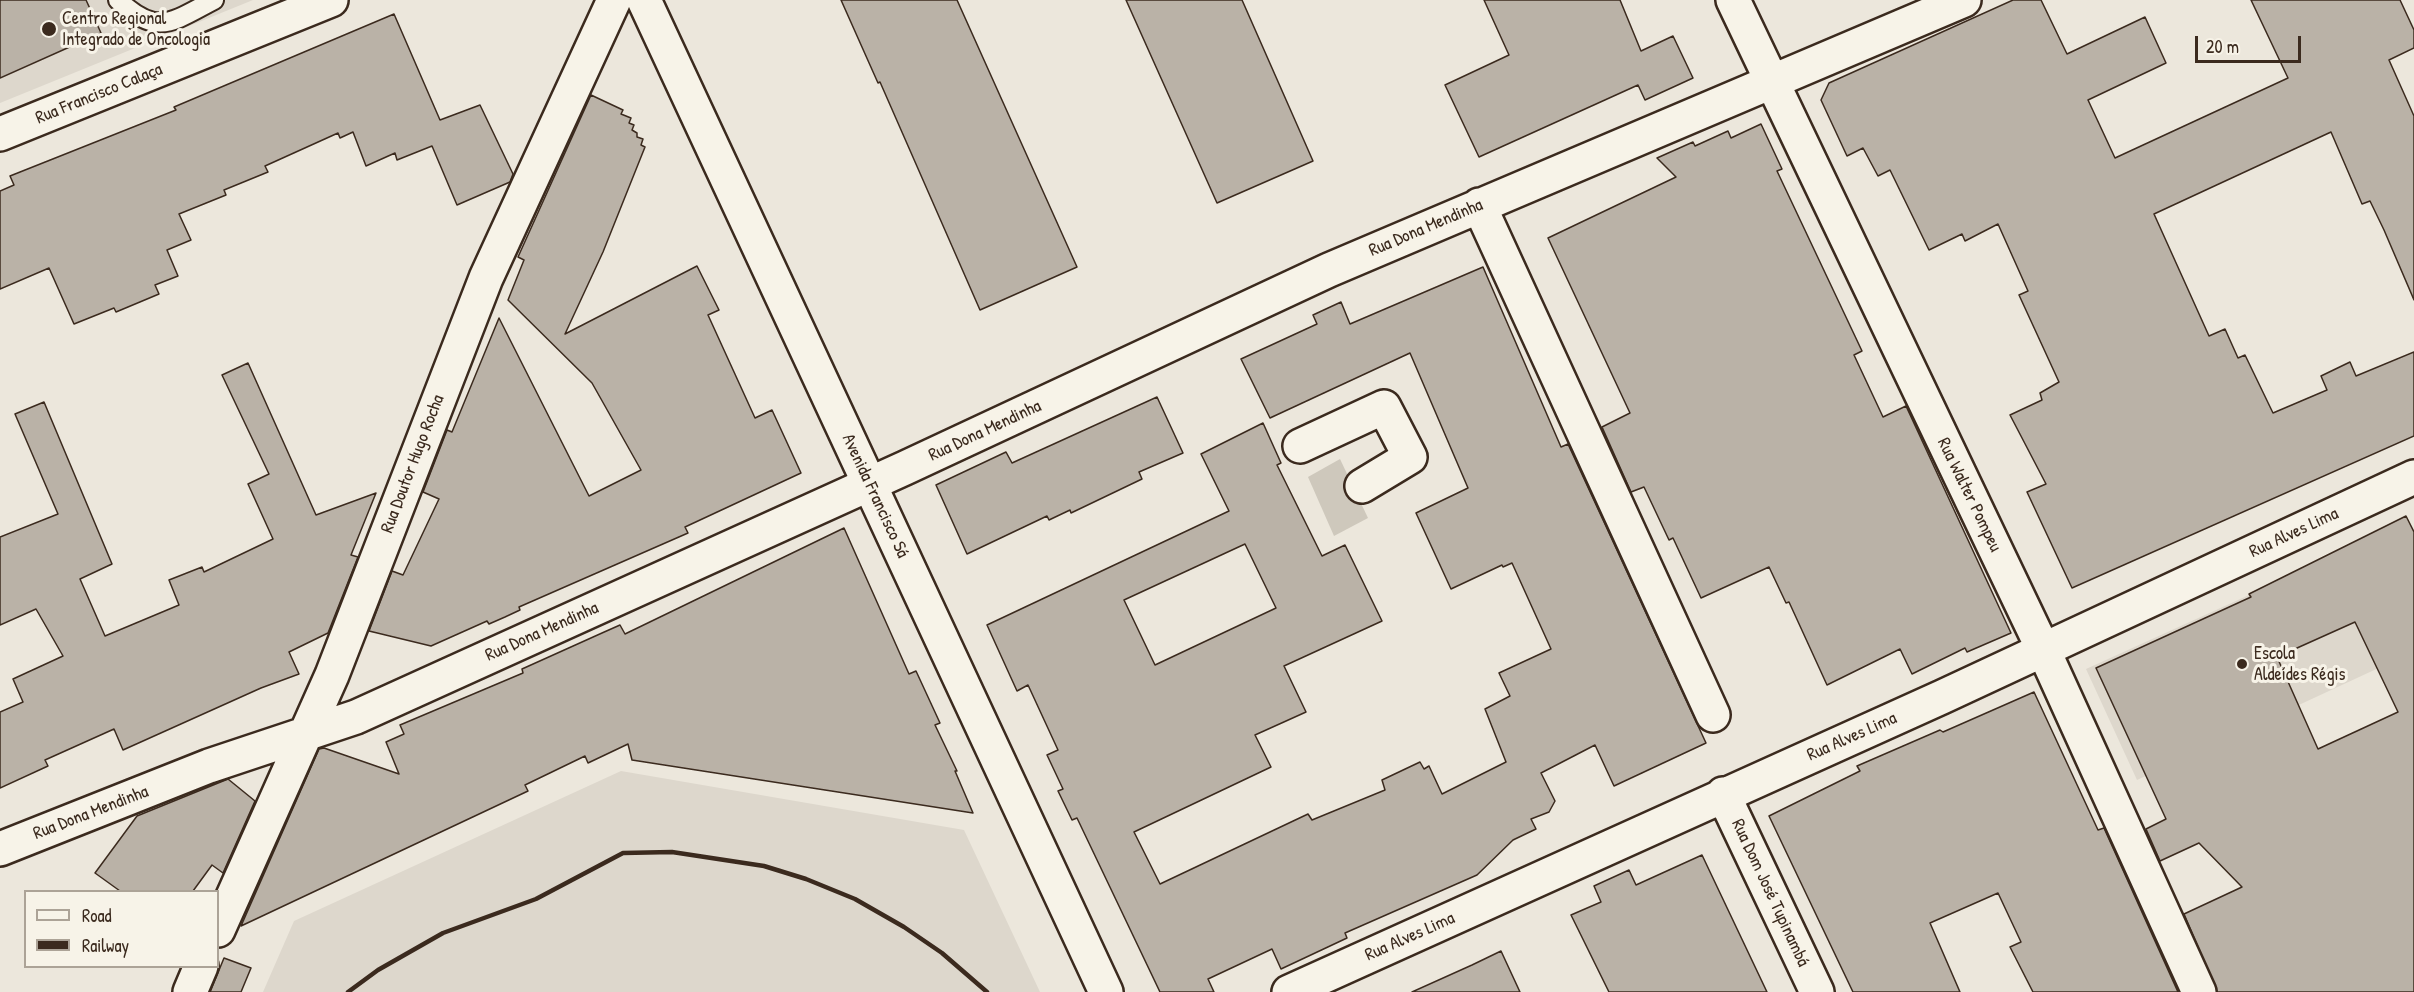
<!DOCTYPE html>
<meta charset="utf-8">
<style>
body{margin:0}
#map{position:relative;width:2414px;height:992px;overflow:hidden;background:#ece7dc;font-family:"Patrick Hand",sans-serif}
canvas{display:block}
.legend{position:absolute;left:24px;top:890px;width:195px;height:78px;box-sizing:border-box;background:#f7f3e8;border:2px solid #aca397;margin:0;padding:8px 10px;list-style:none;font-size:18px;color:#3b2a1e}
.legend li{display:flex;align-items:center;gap:12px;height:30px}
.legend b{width:30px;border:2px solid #aca397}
.scale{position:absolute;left:2195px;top:36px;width:106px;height:27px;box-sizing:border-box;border:3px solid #3b2a1e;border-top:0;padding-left:8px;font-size:18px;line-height:21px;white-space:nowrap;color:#3b2a1e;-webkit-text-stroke:4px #f7f3e8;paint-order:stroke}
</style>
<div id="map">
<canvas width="2414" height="992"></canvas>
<ul class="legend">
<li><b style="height:8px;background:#f7f3e8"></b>Road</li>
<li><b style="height:8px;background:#3b2a1e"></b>Railway</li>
</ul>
<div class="scale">20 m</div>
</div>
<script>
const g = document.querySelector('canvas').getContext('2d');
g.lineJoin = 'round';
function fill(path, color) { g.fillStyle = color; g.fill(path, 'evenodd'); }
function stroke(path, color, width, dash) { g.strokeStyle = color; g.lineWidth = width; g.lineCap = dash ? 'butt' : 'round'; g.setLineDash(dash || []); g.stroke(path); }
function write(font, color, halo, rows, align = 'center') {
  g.font = font + ' "Patrick Hand",sans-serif'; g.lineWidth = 6; g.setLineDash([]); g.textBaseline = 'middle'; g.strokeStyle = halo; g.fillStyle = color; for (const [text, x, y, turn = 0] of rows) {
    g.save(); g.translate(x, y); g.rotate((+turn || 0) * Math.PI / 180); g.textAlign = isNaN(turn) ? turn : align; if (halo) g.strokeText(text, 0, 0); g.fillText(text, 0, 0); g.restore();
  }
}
const built = new Path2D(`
 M0,0H253L0,103Z
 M2346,551L2398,659L2137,780L2086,669Z
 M621,771L964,830L1040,992H263L294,921Z`);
const green = new Path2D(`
 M1340,459L1368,518L1334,536L1308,477Z`);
const building = new Path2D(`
 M0,0H86L101,33L0,78Z
 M841,0H957L1077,267L980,310L880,82L878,83Z
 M1126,0H1242L1313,161L1217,203Z
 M1484,0H1620L1641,51L1673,36L1693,78L1645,100L1638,85L1479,157L1445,85L1509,55Z
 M2013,0H2041L2067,54L2145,17L2166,63L2088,100L2115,158L2288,78L2251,0H2400L2414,30V48L2389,60L2414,116V300L2384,230L2370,201L2362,204L2331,132L2154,214L2209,336L2225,329L2238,358L2245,355L2273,413L2327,390L2321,376L2350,362L2356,376L2414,352V436L2072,588L2027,492L2046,484L2010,415L2042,400L2040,393L2059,382L2019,295L2028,291L1998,224L1965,241L1962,234L1929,250L1890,170L1878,176L1863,148L1847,156L1821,100L1829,83Z
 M394,14L440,120L480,105L513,174L510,182L457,205L432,146L397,160L395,153L366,166L353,132L340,138L338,133L265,166L268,172L224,190L226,195L179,214L191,240L167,250L178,276L155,285L159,294L116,312L114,308L74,324L49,268L0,289V191L14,185L10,176L176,110L174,107Z
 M591,95L623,110L621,114L631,118L629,123L634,125L632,130L637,133V137L643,139L641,145L645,147L603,252L565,334L697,266L719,310L708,315L755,418L772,410L801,473L685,527L688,533L519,607L520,610L505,617L489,624L487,621L431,646L369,631L392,571L403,575L439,499L423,492L447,430L452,432L499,318L589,496L641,470L592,383L508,300L524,260L518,257Z
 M1761,124L1782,169L1777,171L1862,351L1854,355L1883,417L1906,406L2011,633L1967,652L1965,648L1912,674L1900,649L1827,685L1789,602L1786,603L1769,567L1701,598L1673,538L1669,540L1644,487L1631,492L1602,427L1630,413L1548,238L1676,177L1657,158L1693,142L1695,146L1728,131L1731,138Z
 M1483,267L1561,447L1568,444L1706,743L1614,786L1595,745L1541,773L1555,801L1549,812L1531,819L1536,829L1513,840L1477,875L1345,933L1347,938L1281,969L1272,949L1208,979L1214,992H1160L1077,818L1072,820L1058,791L1063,789L1047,755L1058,750L1028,685L1017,691L987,625L1229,511L1201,454L1263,423L1281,463L1277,465L1322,556L1345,545L1382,621L1284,666L1306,712L1255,735L1271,767L1134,832L1160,884L1308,814L1312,820L1385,790L1382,780L1420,762L1424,769L1429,766L1442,794L1506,762L1485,709L1510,696L1499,673L1551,649L1512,563L1503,567L1502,565L1451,589L1416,513L1468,488L1410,353L1270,418L1241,359L1317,324L1313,315L1341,302L1350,324ZM1245,544L1276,608L1155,665L1124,600Z
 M248,363L316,515L376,493L351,555L358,557L328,633L289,652L299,674L261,688L123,750L114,729L45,760L48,766L0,788V712L23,702L13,679L63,656L36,609L0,625V537L58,514L15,414L44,402L112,564L80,579L105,636L179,605L169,580L202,567L204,572L273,539L248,484L269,474L222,375Z
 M1157,397L1183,453L1139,472L1142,479L1071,513L1070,510L1049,520L1047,516L967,554L936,485L1006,452L1012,463Z
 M2406,516L2414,532V992H2217L2184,914L2242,887L2199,843L2160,861L2146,829L2166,819L2096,668L2251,597L2249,594ZM2355,622L2398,712L2318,749L2277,657Z
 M844,528L909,674L916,671L940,723L935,725L957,771H955L973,813L632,760L628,744L588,763L585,756L525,785L528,791L241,926L319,749L324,748L399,774L386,742L404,734L400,725L523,673L522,669L602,633L620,625L625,634Z
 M2034,692L2098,830L2104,828L2178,992H2033L2010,947L2021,942L1998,893L1930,923L1960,992H1853L1769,816L1860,771L1857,766L1940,730L1943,732Z
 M228,779L255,801L223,873L212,865L193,891H120L95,873L137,816Z
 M1702,855L1767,992H1609L1571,915L1601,902L1594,886L1629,870L1636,885Z
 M1501,951L1520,992H1412L1472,965Z
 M224,958L251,968L241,992H210Z`);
const service = new Path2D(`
 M118,0C157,37 172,22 214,0`);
const minor = new Path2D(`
 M1733,0L2043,649L2199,992
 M0,134L331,0
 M1479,205L1713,715
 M1300,446L1384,407L1410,457L1362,486
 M1723,794L1817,992
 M0,849L209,766L356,717L905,468L1329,270L1964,0
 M218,930L332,675L486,278L614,0
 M190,992L201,966
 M1289,992L1942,697L2414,477`);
const secondary = new Path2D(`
 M644,0L1106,992`);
const rail = new Path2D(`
 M348,992L378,970L443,933L536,899L623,853L672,852L764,866L806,879L855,899L904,927L942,953L987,992`);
const markers = [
 [49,29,8,"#3b2a1e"],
 [2242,664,6,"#3b2a1e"]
];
const poiNames = [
 ["Centro Regional",62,19],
 ["Integrado de Oncologia",62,40],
 ["Escola",2254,654],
 ["Aldeídes Régis",2254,675]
];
const streetNames = [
 ["Rua Francisco Calaça",99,94,-22],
 ["Rua Dona Mendinha",1426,228,-23],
 ["Rua Dona Mendinha",985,431,-25],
 ["Rua Doutor Hugo Rocha",413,464,-69],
 ["Rua Walter Pompeu",1969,495,64],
 ["Avenida Francisco Sá",875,496,65],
 ["Rua Alves Lima",2294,533,-25],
 ["Rua Dona Mendinha",542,632,-24],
 ["Rua Alves Lima",1852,737,-24],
 ["Rua Dona Mendinha",91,813,-21],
 ["Rua Dom José Tupinambá",1770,893,65],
 ["Rua Alves Lima",1410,937,-24]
];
fill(built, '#ddd7cc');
fill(green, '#cec8bc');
fill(building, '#bab2a7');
stroke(building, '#3b2a1e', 1.5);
stroke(service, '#3b2a1e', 22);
stroke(minor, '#3b2a1e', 38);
stroke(secondary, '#3b2a1e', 38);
stroke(service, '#f7f3e8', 18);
stroke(minor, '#f7f3e8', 33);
stroke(secondary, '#f7f3e8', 33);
stroke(rail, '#3b2a1e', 4.5);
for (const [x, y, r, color] of markers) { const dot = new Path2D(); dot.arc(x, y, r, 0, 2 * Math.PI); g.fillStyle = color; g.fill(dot); stroke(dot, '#f7f3e8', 2); }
write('18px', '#3b2a1e', '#f7f3e8', poiNames, 'left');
write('18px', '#3b2a1e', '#f7f3e8', streetNames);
</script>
